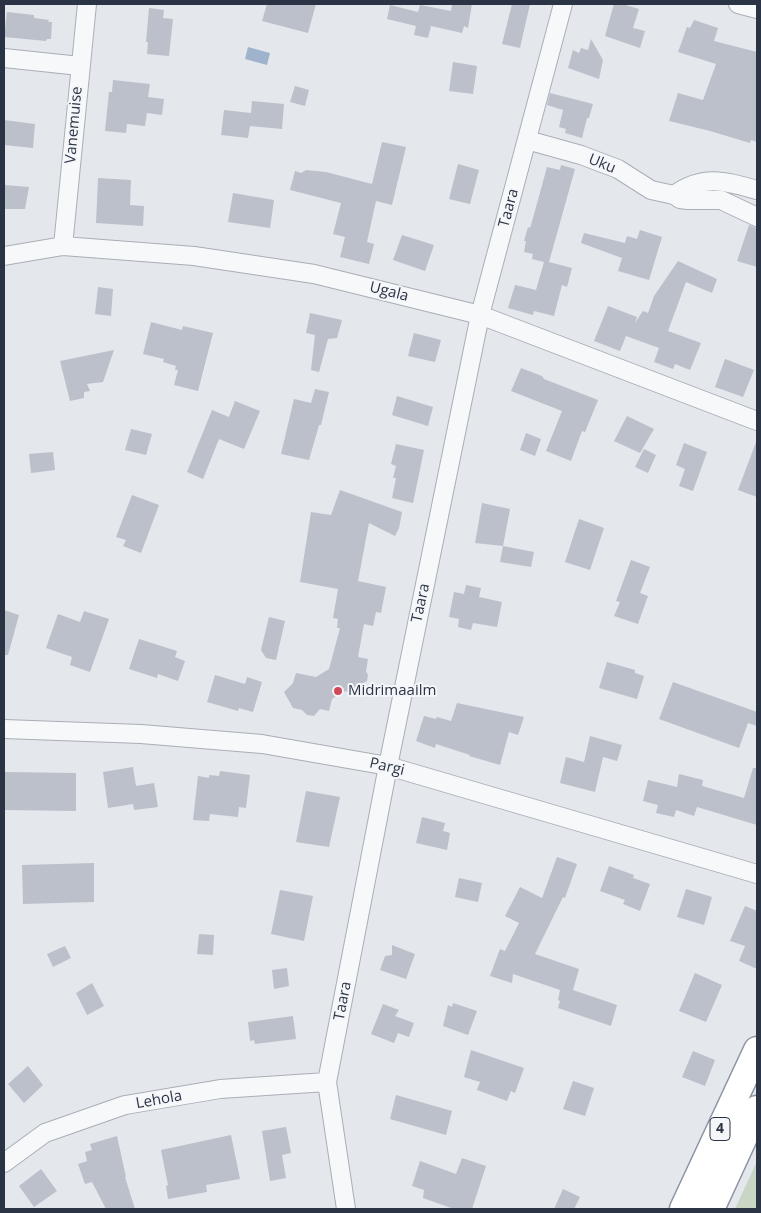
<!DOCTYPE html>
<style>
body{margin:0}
#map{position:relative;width:761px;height:1213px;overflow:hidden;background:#e4e7ec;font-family:"Open Sans",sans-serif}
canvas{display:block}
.frame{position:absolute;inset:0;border:5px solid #2b3445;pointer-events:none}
</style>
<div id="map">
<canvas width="761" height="1213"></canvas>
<div class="frame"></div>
</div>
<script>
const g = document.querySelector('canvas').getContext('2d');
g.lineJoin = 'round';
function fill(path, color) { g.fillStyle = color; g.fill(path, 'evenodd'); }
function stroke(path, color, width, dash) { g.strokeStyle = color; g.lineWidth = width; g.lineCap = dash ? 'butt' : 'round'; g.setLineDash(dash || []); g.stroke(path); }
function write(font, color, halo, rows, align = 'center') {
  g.font = font + ' "Open Sans",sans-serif'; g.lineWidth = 4; g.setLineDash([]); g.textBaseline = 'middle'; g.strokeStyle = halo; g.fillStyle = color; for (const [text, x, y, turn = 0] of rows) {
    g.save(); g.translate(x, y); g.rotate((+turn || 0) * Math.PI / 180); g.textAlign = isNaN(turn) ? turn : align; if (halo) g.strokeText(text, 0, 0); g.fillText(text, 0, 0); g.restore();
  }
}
const green = new Path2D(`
 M757,1161V1209H735Z`);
const water = new Path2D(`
 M248,47L270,53L267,65L245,59Z`);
const building = new Path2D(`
 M267,4H316L308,33L262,21Z
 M452,4H472L468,28L464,26L462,33L431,26L428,38L414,35L416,26L387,19L390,5L418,12L420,5L451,11Z
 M512,4H530L520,48L502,44Z
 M614,4H622L639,9L633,28L645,31L640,48L605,36Z
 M149,8L164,10L163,18L173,19L169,56L147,54L148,42H146Z
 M7,12L34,15V18L49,20L48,22H52L51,39H47L46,41L4,37Z
 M694,20L718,28L714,41L757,52V142L751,140L750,143L710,131L669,121L678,93L703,100L716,64L678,52L687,27L690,28Z
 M591,39L603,60L599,79L568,68L573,50L579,53L581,48L588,50Z
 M453,62L477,66L473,94L449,91Z
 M113,80L150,84L148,97L164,99L162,115L147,113L145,126L127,124L126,133L105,131L109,92H112Z
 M295,86L309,90L305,106L290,102Z
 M550,93L593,104L589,118H587L582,138L565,133L566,129L559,127L563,110L547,105Z
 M252,101L284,104L282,129L250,126L248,138L221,135L224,110L251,113Z
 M4,120L35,124L33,148L4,145Z
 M382,142L406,147L392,205L376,201L367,242L374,244L369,264L340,257L345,237L333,234L341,203L290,190L295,171L301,173L306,170L326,172L372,184Z
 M458,164L479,170L470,204L449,199Z
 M561,165L575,169L549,262L572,268L567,287L562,285L554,316L534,311L533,315L508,308L515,285L536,290L544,262L532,259L533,254L524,252L526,241H524L528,227L530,228L533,218L547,167L560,170Z
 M98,178L131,180L130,205L144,206L143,226L96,223Z
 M4,185L29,187L25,209H4Z
 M233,193L274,200L270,228L228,222Z
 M749,225L757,228V267L737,261Z
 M640,230L662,237L649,280L618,271L622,258L581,243L584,233L625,243L627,236L637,239Z
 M402,235L434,245L425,271L393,260Z
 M678,261L717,279L712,293L686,282L668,331L701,343L690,370L675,364L673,369L654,362L659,348L626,336L620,351L594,341L608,306L637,317L635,323L643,311L648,313L654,296Z
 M98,287L113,289L111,316L95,314Z
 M310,313L342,320L337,338L328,339L319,372L311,370L315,335L306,333Z
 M151,322L182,330L183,326L213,333L198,391L174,385L178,370H175L176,366L163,362L164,359L143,354Z
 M414,333L441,340L435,362L408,356Z
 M114,350L103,382L87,384L90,391L84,392V398L70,401L60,361Z
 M725,359L754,370L743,397L715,387Z
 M521,368L542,376L544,379L598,400L585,432L582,431L571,461L546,451L562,411L511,391Z
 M315,389L329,392L321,425H319L309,460L281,454L294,399L311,403Z
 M397,396L433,407L428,426L392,415Z
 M235,401L260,411L244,449L219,439L203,479L187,472L212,410L229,417Z
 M627,416L654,429L640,453L614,441Z
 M131,429L152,434L146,455L125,450Z
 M526,433L541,439L535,456L520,450Z
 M756,442L757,443V497L738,490Z
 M684,443L707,452L693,491L679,486L685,469L676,465Z
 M396,444L424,450L413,503L392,498L396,478H393L396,466L391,464Z
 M644,449L656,455L648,473L635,467Z
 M53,452L55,470L31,473L29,454Z
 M340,490L402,512L399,528L395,536L369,523L358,581L386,587L381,613L376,612L373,626L364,624L358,657L368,659L366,671L368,675L367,681L357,687L356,693L343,691L332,699L329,711L320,709L314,716L307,715L302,710L293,708L284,692L293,683L296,673L316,677L329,669L340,628H337L338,619L333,618L338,589L300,582L311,512L331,515Z
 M132,495L159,505L141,553L123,546L126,540L116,537Z
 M482,503L510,509L503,546L475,543Z
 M579,519L604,528L590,570L565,562Z
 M503,546L534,552L531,567L500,562Z
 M631,560L650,567L640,593L648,596L638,624L614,616L620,602L616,601Z
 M466,585L481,588L479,597L502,602L497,627L473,623L471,630L458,627L459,619L449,617L454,592L464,594Z
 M4,610L19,615L8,655H4Z
 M84,611L109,619L90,672L70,665L72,657L46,648L58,614L80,622Z
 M269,617L285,621L276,660L266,658L261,650Z
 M139,639L177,651L175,657L185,661L178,681L158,674L157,678L129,669Z
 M607,662L635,670V673L644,676L637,699L599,688Z
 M215,675L245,684L247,677L262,682L253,712L239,708L238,711L207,702Z
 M673,682L757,712V726L748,723L739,748L659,719Z
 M457,703L524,717L518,735L509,732L500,765L469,756L470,755L436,744L435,748L416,741L424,716L436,719L437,717L451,721Z
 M590,736L622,745L617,761L603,757L595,792L560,783L566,757L584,762Z
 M133,767L136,786L154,783L158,807L134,810L133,804L108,808L103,772Z
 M753,768H757V825L697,807L694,816L676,810L674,817L656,813L658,805L643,801L648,780L677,787L679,774L703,780L702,786L744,798Z
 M220,771L250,775L246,808L239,807L238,817L210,814L209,821L193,820L198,776L209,778V775L219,776Z
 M5,772L76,773V811L4,810Z
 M306,791L340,797L329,847L296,842Z
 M422,817L445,823L443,831L450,833L447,850L416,843Z
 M557,857L577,864L565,898L563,897L535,954L579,969L573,990L617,1005L611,1026L558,1008L560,1001L558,1000L560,990L513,974L512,983L490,976L500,949L505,951L519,923L505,916L520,887L542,898Z
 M94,863V902L23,904L22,865Z
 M609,866L634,875L633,878L650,884L640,911L623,904L625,900L600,891Z
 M459,878L482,883L478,902L455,897Z
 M686,889L712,897L704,925L677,917Z
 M280,890L313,896L304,941L271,934Z
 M745,906L757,911V969L739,961L745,946L730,941Z
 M199,934L214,935L213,955L197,954Z
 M392,945L415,954L406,979L380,970L385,956L392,955Z
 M65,946L71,958L53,967L47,954Z
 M287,968L289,986L274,989L272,970Z
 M695,973L722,985L706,1022L679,1011Z
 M92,983L104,1006L87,1015L76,993Z
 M453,1003L477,1011L468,1035L443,1026L448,1005L452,1007Z
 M383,1004L399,1010L395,1016L414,1023L409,1037L398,1033L394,1043L371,1034Z
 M293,1016L296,1039L255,1044L254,1040L250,1041L248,1022Z
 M471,1050L524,1068L515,1093L511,1091L507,1101L477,1090L480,1082L464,1077Z
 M693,1051L715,1060L705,1086L682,1077Z
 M28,1066L43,1085L24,1103L8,1084Z
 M573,1081L594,1088L585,1116L563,1109Z
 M396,1095L452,1111L446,1135L390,1119Z
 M286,1127L291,1153L282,1155L286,1178L270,1181L262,1131Z
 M231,1135L240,1179L206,1185L207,1192L168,1199L166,1186L168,1185L161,1150Z
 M117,1136L126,1177H125L135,1209H106L92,1182L85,1184L78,1164L87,1161L85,1152L92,1150L90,1144Z
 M462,1158L486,1166L472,1209H454L423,1198L424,1190L412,1186L420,1161L456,1174Z
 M41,1169L57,1191L34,1207L19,1186Z
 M563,1189L580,1197L574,1209H554Z`);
const minor = new Path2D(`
 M738,4L757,9
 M4,58L80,66
 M527,140L581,155L618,169L651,190L674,195L680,199L688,200H721L757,217
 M674,195C703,174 725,181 757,190
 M63,246L87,4
 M4,256L63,246L194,256L314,274L480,315L757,421
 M4,729L141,734L262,744L388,766L757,874
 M4,1163L45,1133L125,1105L220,1089L327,1082
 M346,1209L327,1082L388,766L480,315L563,4`);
const highway = new Path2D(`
 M683,1209L757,1050
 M711,1209L757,1109`);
const markers = [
 [338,691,5,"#d1495b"]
];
const shields = [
 [720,1129,20]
];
const shieldNames = [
 ["4",720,1129]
];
const streetNames = [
 ["Vanemuise",74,125,-85],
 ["Uku",602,164,22],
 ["Taara",509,208,-75],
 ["Ugala",389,292,14],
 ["Taara",421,603,-78],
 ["Pargi",387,767,13],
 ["Taara",343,1001,-79],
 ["Lehola",159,1100,-10]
];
const poiNames = [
 ["Midrimaailm",348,691]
];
fill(green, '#c9d6c5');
fill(water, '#9fb4cc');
fill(building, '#bbc0ca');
stroke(minor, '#a9aeb7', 20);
stroke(highway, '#8b94a3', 29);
stroke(minor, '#f7f8fa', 18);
stroke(highway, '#fff', 26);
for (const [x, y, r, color] of markers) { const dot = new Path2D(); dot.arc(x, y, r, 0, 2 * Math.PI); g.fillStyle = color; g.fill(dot); stroke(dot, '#f4f6f9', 2); }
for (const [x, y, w] of shields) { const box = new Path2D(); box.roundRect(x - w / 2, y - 11.5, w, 23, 4); g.fillStyle = '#f4f6f9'; g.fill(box); stroke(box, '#2b3445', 1); }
write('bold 14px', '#2b3445', null, shieldNames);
write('15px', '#2b3445', '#f4f6f9', streetNames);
write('15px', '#2b3445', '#f4f6f9', poiNames, 'left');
</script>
